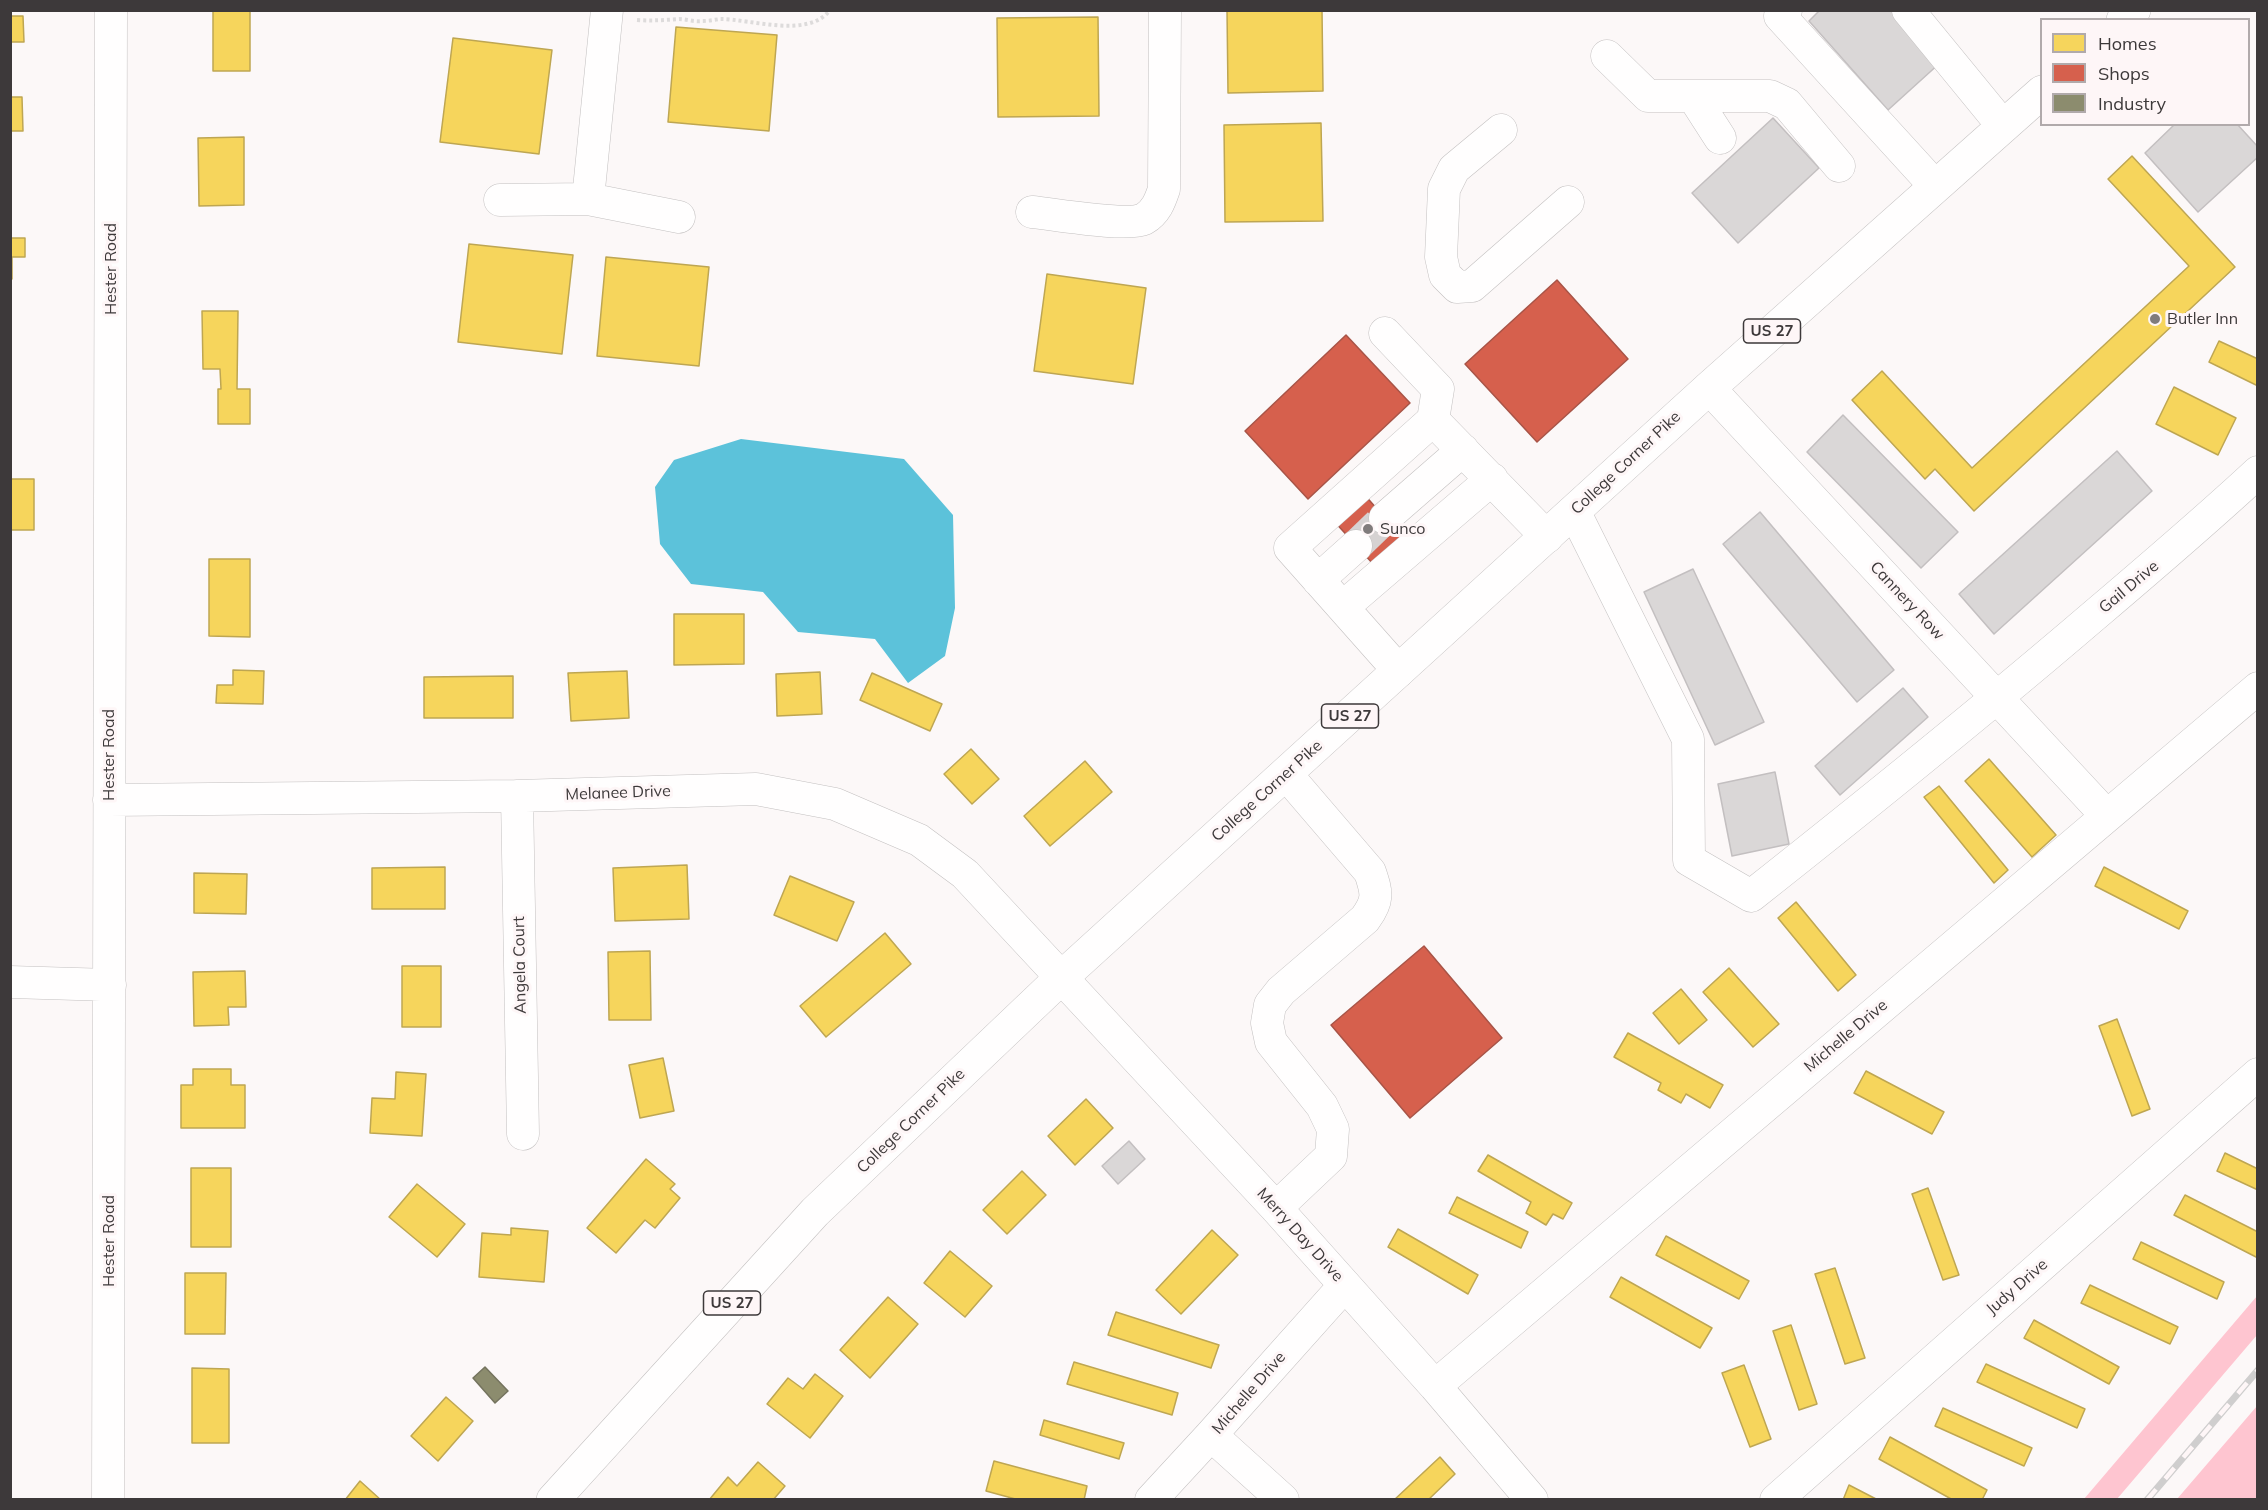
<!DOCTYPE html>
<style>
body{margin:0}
#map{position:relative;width:2268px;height:1510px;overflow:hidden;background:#fcf8f8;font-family:Mulish,sans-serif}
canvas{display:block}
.frame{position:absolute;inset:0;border:12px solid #3d393a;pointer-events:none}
.legend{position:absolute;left:2040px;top:18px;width:210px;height:108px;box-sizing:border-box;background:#fef6f7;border:2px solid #b1aaab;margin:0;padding:8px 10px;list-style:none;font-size:18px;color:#3d393a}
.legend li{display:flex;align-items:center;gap:12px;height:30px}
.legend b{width:30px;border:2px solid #b1aaab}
</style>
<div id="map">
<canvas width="2268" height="1510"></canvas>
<div class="frame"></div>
<ul class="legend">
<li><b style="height:16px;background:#f6d55c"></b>Homes</li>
<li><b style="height:16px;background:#d6604d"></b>Shops</li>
<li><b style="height:16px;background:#8c8c6e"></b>Industry</li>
</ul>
</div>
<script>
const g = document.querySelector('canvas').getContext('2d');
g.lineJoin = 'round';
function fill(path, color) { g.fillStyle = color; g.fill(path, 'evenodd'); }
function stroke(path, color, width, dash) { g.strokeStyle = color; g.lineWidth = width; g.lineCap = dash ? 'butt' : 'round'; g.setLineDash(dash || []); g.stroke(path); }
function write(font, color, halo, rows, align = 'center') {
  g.font = font + ' Mulish,sans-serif'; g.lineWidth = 6; g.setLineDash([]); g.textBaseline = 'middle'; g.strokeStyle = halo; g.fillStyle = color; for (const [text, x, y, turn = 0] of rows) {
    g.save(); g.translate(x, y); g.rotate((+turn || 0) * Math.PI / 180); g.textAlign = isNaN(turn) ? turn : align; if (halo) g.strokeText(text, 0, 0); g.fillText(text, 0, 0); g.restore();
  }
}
const forest = new Path2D(`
 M2257,1296V1335L2117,1499H2084Z
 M2257,1406V1499H2177Z`);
const water = new Path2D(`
 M741,439L904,459L953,515L955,608L945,656L908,683L875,639L798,632L763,592L691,584L660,544L655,487L674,460Z`);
const homes = new Path2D(`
 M10,10L11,16H23L24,42H10Z
 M213,10H250V71H213Z
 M1227,10H1322L1323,91L1228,93Z
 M1098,17L1099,116L998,117L997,18Z
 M676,27L777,35L769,131L668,122Z
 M453,38L552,50L539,154L440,142Z
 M10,97H22L23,131H10Z
 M1321,123L1323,221L1225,222L1224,125Z
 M244,137V205L199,206L198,138Z
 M2132,156L2235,267L1974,511L1935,469L1925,479L1852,400L1882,371L1972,468L2189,266L2108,179Z
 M10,238H25V257H12V279Z
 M469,244L573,255L562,354L458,342Z
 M606,257L709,267L699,366L597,356Z
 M1047,274L1146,288L1133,384L1034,371Z
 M202,311H238L237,389H250V424H218V389H221L220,369H203Z
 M2219,341L2258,359V386L2209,362Z
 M2174,387L2236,418L2218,455L2156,424Z
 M10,479H34V530H10Z
 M209,559H250V637L209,636Z
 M674,614H744V664L674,665Z
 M233,670L264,671L263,704L216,703L217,685H233Z
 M627,671L629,718L571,721L568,673Z
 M820,672L822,714L777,716L776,674Z
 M872,673L942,704L930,731L860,700Z
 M513,676V718H424V677Z
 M971,749L999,779L972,804L944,774Z
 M1989,759L2056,835L2032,857L1965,781Z
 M1085,761L1112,792L1050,846L1024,816Z
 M1939,786L2008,870L1994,883L1924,797Z
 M687,865L689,919L615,921L613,868Z
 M445,867V909H372V868Z
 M2104,867L2188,911L2179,929L2095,886Z
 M194,873L247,874L246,914L194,913Z
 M790,876L854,902L837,941L774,915Z
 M1796,902L1856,975L1838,991L1778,918Z
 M885,933L911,964L826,1037L800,1006Z
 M650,951L651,1020H609L608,952Z
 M402,966H441V1027H402Z
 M1729,968L1779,1024L1753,1047L1703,992Z
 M245,971L246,1007H228L229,1025L194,1026L193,972Z
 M1681,989L1707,1020L1679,1044L1653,1013Z
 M2117,1019L2150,1109L2132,1116L2099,1026Z
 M1628,1033L1723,1085L1710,1108L1686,1094L1681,1103L1658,1090L1661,1083L1614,1057Z
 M663,1058L674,1111L640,1118L629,1065Z
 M193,1069H231V1085H245V1128H181V1085H193Z
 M1866,1071L1944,1112L1932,1134L1854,1093Z
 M396,1072L426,1074L422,1136L370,1133L372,1098L395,1099Z
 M1086,1099L1113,1128L1075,1165L1048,1136Z
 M2225,1153L2258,1169V1190L2217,1171Z
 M1488,1155L1572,1203L1563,1219L1553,1214L1546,1225L1526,1213L1531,1202L1478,1171Z
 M646,1159L675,1184L670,1189L680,1198L655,1228L645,1220L616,1253L587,1228Z
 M191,1168H231V1247H191Z
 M1022,1171L1046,1195L1007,1234L983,1210Z
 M417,1184L465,1224L437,1257L389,1217Z
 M1928,1188L1959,1275L1943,1280L1912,1194Z
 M2185,1195L2258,1232V1258L2174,1215Z
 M1457,1197L1528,1232L1521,1248L1449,1213Z
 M511,1228L548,1231L544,1282L479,1277L482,1233L511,1235Z
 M1398,1229L1478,1275L1468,1294L1388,1247Z
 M1212,1230L1238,1255L1181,1314L1156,1290Z
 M1666,1236L1749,1281L1739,1299L1656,1255Z
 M2141,1242L2224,1282L2217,1299L2133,1259Z
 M950,1251L992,1286L965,1317L924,1283Z
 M1835,1268L1865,1358L1845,1364L1815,1274Z
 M185,1273H226L225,1334H185Z
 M1621,1277L1712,1328L1700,1348L1610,1297Z
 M2090,1285L2178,1327L2170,1344L2081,1303Z
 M888,1297L918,1324L870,1378L840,1350Z
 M1116,1312L1219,1345L1211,1368L1108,1335Z
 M2034,1320L2119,1367L2109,1384L2024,1338Z
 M1791,1325L1817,1404L1799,1410L1773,1331Z
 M1074,1362L1178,1393L1172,1415L1067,1384Z
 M1986,1364L2085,1409L2077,1428L1977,1382Z
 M1744,1365L1771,1439L1750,1447L1722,1373Z
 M192,1368L229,1369V1443H192Z
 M815,1374L843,1396L810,1438L767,1404L788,1378L803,1389Z
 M446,1397L473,1421L438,1461L411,1436Z
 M1943,1408L2032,1448L2024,1466L1935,1426Z
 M1044,1420L1124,1443L1119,1459L1040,1435Z
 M1890,1437L1987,1490L1982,1500H1953L1879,1459Z
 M1440,1457L1455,1474L1428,1500H1394Z
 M994,1461L1087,1486L1084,1500H1019L986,1491Z
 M758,1462L785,1486L773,1500H709L728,1477L737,1486Z
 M360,1481L381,1500H345Z
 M1849,1485L1878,1500H1843Z`);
const shops = new Path2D(`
 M1557,280L1628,359L1537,442L1465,364Z
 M1346,335L1410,403L1308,499L1245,431Z
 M1362,492L1403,538L1374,565L1332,519Z
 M1424,946L1502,1038L1410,1118L1331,1025Z`);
const industry = new Path2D(`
 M485,1367L508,1391L495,1403L473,1378Z`);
const building = new Path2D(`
 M1820,10H1895L1941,62L1888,110L1809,21Z
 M1773,118L1819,168L1738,243L1692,193Z
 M2175,124H2237L2258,147V157L2198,212L2145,153Z
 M1843,415L1958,532L1921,568L1807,452Z
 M2117,451L2152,491L1994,634L1959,594Z
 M1760,512L1894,670L1857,702L1723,544Z
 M1693,569L1764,722L1715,745L1644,592Z
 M1903,688L1928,717L1840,795L1815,766Z
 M1775,772L1789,844L1732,856L1718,784Z
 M1129,1141L1145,1159L1118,1184L1102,1166Z`);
const minorTunnel = new Path2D(`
 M1356,546L1385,518`);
const path = new Path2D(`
 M637,20C652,21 665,20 679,19C686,19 694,22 702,21C708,21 714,20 720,19C751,19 808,39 830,10`);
const minor = new Path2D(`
 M1786,10L1780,16L1935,186
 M1908,10L2003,126
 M1607,56L1648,96H1770L1787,104L1839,166
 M1693,96L1720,138
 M1501,130L1454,169L1444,189L1441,257L1445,275L1457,287L1472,286L1568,202
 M588,199L607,10
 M500,200L588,199L679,217
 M1032,212C1053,214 1127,227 1144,219C1156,212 1160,201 1164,189L1165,10
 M1385,333L1438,389L1433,420
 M1709,388L2106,815
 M1574,511L1688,739L1689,860L1751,896C1861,809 1969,722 2076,631C2137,579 2199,527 2258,472
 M1385,518L1463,450
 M1318,580L1356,546
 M1343,607L1492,479
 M1399,671L1290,548L1433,420L1547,537
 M517,796L523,1134
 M109,800L517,796L756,789L835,804L919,840L965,874L1276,1208L1435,1386L1532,1500
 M10,982L110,985
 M1276,1208L1331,1156L1333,1129L1322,1106L1271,1042L1267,1023L1270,1005L1281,991L1365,919C1379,900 1377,893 1370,872L1286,774
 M1435,1386L2258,688
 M1211,1435L1283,1500
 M108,1500L111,10
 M1151,1500L1211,1435L1345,1285
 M1776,1500L2258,1074`);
const highway = new Path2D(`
 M2123,20L2134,10
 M553,1500L815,1212L1061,978L1709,388L2042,92`);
const rail = new Path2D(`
 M2147,1500L2258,1370`);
const markers = [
 [2155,319,6,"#807c7c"],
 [1368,529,6,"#807c7c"]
];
const shields = [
 [1772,331,57],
 [1350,716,57],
 [732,1303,57]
];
const shieldNames = [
 ["US 27",1772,331],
 ["US 27",1350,716],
 ["US 27",732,1303]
];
const streetNames = [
 ["Hester Road",111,269,-90],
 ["College Corner Pike",1626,463,-43],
 ["Gail Drive",2129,587,-40],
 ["Cannery Row",1907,601,47],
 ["Hester Road",109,755,-90],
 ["College Corner Pike",1267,791,-42],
 ["Melanee Drive",618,793,-2],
 ["Angela Court",520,965,-91],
 ["Michelle Drive",1846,1036,-40],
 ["College Corner Pike",911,1121,-44],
 ["Merry Day Drive",1300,1235,48],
 ["Hester Road",109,1241,-90],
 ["Judy Drive",2017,1287,-41],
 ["Michelle Drive",1249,1393,-49]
];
const poiNames = [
 ["Butler Inn",2167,319],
 ["Sunco",1380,529]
];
fill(forest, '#fec5d0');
fill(water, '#5cc2da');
fill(homes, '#f6d55c');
stroke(homes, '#bea652', 1.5);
fill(shops, '#d6604d');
stroke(shops, '#a85447', 1.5);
fill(industry, '#8c8c6e');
stroke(industry, '#74735e', 1.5);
fill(building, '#dad7d7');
stroke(building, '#c3bfc0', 1.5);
stroke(minorTunnel, '#d6d2d2', 32, [32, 16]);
stroke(minor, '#c3c0c0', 33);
stroke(highway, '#c3c0c0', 34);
stroke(path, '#dddbdb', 4, [3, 3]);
stroke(minor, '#fffefe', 32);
stroke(highway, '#fffefe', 33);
stroke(rail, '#cfcece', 7);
stroke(rail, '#fef6f7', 4.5, [14]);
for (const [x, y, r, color] of markers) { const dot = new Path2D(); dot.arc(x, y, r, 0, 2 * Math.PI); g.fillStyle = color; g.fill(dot); stroke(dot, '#fef6f7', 2); }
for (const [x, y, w] of shields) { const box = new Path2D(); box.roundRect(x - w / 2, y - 12, w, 24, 4.5); g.fillStyle = '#fef6f7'; g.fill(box); stroke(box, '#3d393a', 1.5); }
write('bold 15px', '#3d393a', null, shieldNames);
write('16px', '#3d393a', '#fef6f7', streetNames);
write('16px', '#3d393a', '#fef6f7', poiNames, 'left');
</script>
